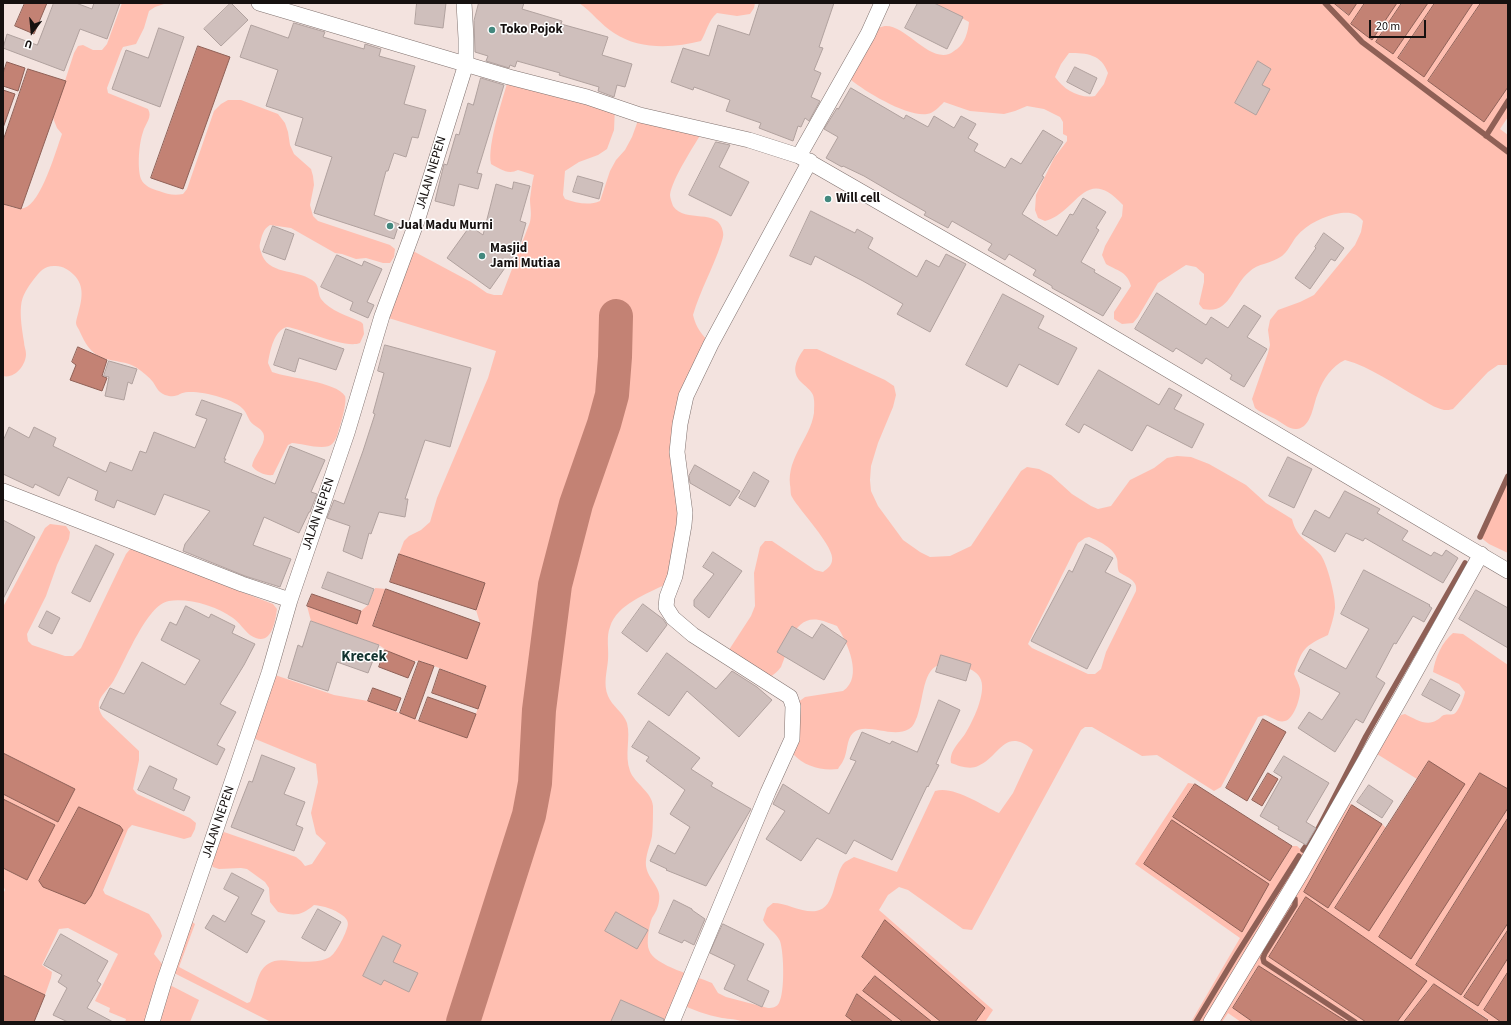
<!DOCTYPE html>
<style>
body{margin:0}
#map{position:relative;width:1511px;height:1025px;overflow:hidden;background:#f3e3df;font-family:"Source Sans 3",sans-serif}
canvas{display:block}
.frame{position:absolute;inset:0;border:4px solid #161110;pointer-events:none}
.north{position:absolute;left:12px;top:12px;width:40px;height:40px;-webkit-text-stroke:3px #fff;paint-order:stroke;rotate:196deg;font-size:11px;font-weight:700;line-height:16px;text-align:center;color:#161110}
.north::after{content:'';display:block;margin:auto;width:14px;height:18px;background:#161110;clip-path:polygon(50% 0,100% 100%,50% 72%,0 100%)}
.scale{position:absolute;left:1369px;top:20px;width:57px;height:18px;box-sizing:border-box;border:2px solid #161110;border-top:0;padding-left:5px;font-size:12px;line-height:14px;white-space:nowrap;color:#161110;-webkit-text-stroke:3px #fff;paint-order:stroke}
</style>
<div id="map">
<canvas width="1511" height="1025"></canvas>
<div class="frame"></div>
<div class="north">U</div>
<div class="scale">20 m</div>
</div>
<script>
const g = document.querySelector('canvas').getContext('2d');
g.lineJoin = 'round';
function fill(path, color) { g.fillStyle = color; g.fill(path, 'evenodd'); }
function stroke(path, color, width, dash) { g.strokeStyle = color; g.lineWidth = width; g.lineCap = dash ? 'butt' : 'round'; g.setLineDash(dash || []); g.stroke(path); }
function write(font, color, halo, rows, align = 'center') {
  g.font = font + ' "Source Sans 3",sans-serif'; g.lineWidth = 3; g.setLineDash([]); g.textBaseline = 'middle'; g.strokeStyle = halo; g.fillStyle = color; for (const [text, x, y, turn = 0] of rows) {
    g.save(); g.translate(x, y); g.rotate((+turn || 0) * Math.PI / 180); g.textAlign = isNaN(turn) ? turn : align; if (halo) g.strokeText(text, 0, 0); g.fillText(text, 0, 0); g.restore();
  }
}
const green = new Path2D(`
 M122,3H167L155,7L149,11L144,28L136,44L123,47L121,51L107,88L108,93L148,109C153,117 145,124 143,132C139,143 137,168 141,179C144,186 152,189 159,191C167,194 174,196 183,194L187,189L214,111L221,104L228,100H241L278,114L285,123L288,132L290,145L294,154L311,169L313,176L314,185L310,205L313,216L318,221L390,245L395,249L394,257L390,263H383L366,258L356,259L342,254L335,253L291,228L270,225C263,229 262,236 260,243C259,247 260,249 261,252C267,275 296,269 312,280C320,285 317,292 321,299C330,311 348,316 361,322L363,324L364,334L360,343C345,349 305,330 287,327C274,330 270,351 268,363L272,372C288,378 337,382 345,396C347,401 342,420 340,426C338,431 337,439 333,443C326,452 302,443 292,443L288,445L273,475C266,476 256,472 252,466C253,457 265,445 264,436C263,428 254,427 250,421C248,418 247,414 244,410C236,399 202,391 188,392C179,392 178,399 165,395C158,392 157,388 153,382C149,377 143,372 137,368C127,361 114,362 103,358C90,353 85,343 80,332C79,329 76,326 76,323C76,321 77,317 78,314C82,300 85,286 74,275C69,270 63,266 56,266C45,265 40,271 34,279C28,287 22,295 21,306C20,317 22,330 24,342C24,346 26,350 26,354C26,365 15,379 3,376V204C9,206 18,210 24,208C41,204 56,150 62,134L57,128L53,118L74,53L78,46L83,45L93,50H102L107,44Z
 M579,3H755L754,8L750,14L737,16L717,13C708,21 707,31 701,41C674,48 639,50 614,33C601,25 592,12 579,3Z
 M934,3H1334L1348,15L1357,3H1365L1351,24L1372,40L1397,3H1402L1376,42L1393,54L1428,3H1435L1398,57L1424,77L1473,3H1481L1428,81L1484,122L1508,87V117L1500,129L1508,135V365H1498L1488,372L1453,409C1450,410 1447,410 1444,410C1435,408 1426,402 1419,398C1395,385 1371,367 1345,360C1332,366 1323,379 1318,393C1313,404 1312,427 1297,429C1290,430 1282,423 1277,420C1272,417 1259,412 1255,408C1254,406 1253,401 1252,399L1268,353L1270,345L1268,330L1270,320L1278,310L1300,302L1314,295L1355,245L1361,232L1363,221C1356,213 1351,212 1341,213C1324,216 1308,223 1296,237C1291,244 1288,251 1282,256C1271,264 1258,263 1249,272C1232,286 1230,315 1203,309L1199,304L1204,282V274L1196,267L1186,265L1158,283L1138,317L1133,323L1122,324L1114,319V312L1131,286C1127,271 1117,271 1106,264L1102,255L1105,246L1122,216L1123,205C1085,163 1077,213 1045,221L1038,218L1035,210L1036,195L1054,158L1067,141V136L1063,134V122L1060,117L1044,109L1027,106L1015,111L1004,114L970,111L944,102C939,107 934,113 927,114C907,117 866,92 851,80C852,67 859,57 865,46C868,42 870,37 873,33C895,7 924,63 949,54C952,53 955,50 957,49C965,43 968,32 969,22ZM1069,53C1087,53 1101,54 1108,73L1104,84L1095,96C1080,99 1064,90 1055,77L1061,64Z
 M509,77L615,107L614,130L607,149L598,155L579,162L565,171L563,195L565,199C576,203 589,206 600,201L610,171L616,160L625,150L632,137L640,115L704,129C695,144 672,179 670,195C670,198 672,203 673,206C685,224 719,207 723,232C724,236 722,240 721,244C713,268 700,291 693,315C696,328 702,335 711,344L680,424L685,513L666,584C647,594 617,604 610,627C606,637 609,649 608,660C607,672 603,684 608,696C612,706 623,712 627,723C631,738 624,755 630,771C635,784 652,792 653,806C653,815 653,826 652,836C650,846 645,856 646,866C648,880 662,887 659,901C658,908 656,912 652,918C649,925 646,943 649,950C654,966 697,976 712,983L718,993L726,997L768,1008C773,1008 777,1007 779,1003C785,992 784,953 780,941C776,932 767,929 763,920L767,908L773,903C787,903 802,913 816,911C837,908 833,873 845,862C848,860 851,859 854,857L897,872L935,791C953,785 982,805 999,813L1013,793L1033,750C1004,726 1000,757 978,766C970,770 959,766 951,763C949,751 959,743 965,734C973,721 986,694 981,680C978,672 972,670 965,667C920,652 927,689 917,717C915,721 914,726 909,729C892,739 865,721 853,733C846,740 848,752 843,761C842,764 839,766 838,769C821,771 804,766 793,754V706L805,697L843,691C864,677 847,642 837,626C831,624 825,621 819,620C792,615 789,650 781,667C778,671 774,675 769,677L725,656L751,616L755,606L754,573L760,547L765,541H772L815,570L823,572C827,569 831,566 832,561C836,548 799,510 792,497C790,494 791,489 790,485C787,457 810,439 814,413C814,408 815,401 813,395C811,390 805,386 801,382C790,371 797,359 804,349H817L885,380L894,386L896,395L893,407L878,443L871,466L870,480L871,491L878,506L903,540L920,552L930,557L950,556L971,546L1021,471L1027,467L1039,469L1051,475L1072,494L1091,506L1098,509L1111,506L1130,480L1154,468L1167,458L1177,456L1191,457L1209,464L1246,485L1266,503L1292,519C1297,539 1308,540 1320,554C1327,562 1336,598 1335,608C1334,617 1331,626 1328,635C1304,646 1302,649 1294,674C1296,679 1299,684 1300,689C1301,697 1294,719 1285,721C1278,723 1272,717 1265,715L1258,717L1221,787L1214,791L1157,755L1142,756L1092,727H1085L1081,730L972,930L963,929L908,890L899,887L888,895L879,910L993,1010L985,1022H975L985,1008L862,957L941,1022H932L875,976L864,991L903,1022H893L857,994L846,1016L854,1022H744C737,1019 729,1019 722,1018C707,1015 693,1010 680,1004L672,1022H271L168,970L164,982L199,1000L190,1022H125L126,1019L109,1012L110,1008L95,1001L118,954L68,928L59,929L42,965L52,972L51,978L45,995L3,975V894L5,890L3,885V868L27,880L54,825L3,799V794L58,822L75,789L3,753V607L45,528L50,524L66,526L70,532L69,539L57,565L46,596L27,634L28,641L32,645L65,656H73L81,648L126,554L131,548L142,550L226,586L273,604L277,609C275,623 271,649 250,635C244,630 239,622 233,618C216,606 189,598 169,601C147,604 125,662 114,680C110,687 101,695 99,702C98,708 100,712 103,717L139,751V760L133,789L137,794L190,818L196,823L195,829L191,837L184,839L132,825L128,829L103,890L105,894L149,914L160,930L162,936L154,954L167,970L186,918L195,924L179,967L247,1003L250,1002C256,991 256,971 268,964C275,959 283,960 291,961C303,962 320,963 330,957C336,953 344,937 346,931C349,924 349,920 342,915C334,909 324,906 314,905C301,916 295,916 278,912L270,902L269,888L265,882L247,869L241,868L219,869L213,867L211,863L220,836L224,832L296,857L301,861L305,866L312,864L326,843L316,834L311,813L318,782L316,764L248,736L269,673L334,695L368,701L415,719L419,721L467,738L486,686L421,661C408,662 389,653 379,645L311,621L307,606L356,624L361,611L368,605L375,588L386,589L373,626L467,659L480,623L476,610L485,583L399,554L404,541L409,536L421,530L430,522L437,498L488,378L496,351L382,316L413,251L471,282L487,293L494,295H502L530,222C532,213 530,207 530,199C531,191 532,183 534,175L518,170C508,175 500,169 491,164C487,145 503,98 509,77ZM1089,537C1099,541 1114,548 1117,559C1118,563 1117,567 1119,572C1126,577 1138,580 1136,591L1106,652L1101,669L1095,674H1088L1032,648L1028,644L1078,543L1085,538Z
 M1508,476V553L1489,544L1480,537Z
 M1453,633L1463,634L1508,665V789L1480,773L1411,958L1508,808V818L1416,965L1461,995L1508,923V930L1464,997L1478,1005L1508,958V972L1484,1010L1501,1022H1486L1488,1019L1434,984L1404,1022H1397L1426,981L1269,957L1366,1022H1347L1259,966L1233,1008L1253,1022H1241L1228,1013L1222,1022H1191L1240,938L1135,864L1188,783L1195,784L1173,817L1270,881L1292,846H1297L1306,854L1344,799L1352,805L1305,892L1328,908L1382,824L1386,828L1335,908L1369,931L1429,761L1417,779L1377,754L1383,740L1401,715L1405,714C1415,719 1427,727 1437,720C1440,719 1442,715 1444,715C1447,714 1451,715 1454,714C1459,711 1464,697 1465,692L1459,684L1433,672C1435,658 1442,642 1453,633Z`);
const water = new Path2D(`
 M25,3H47L34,34L15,26Z
 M1334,3H1357L1349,15Z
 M1365,3H1397L1372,40L1351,24Z
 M1402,3H1428L1393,54L1376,42Z
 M1435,3H1473L1424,77L1398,58Z
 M1481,3H1508V87L1484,122L1428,81Z
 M198,46L230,57L183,189L151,178Z
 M7,62L25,68L18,91L3,86V74Z
 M28,69L66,81L21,209L3,204V141Z
 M3,90L15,94L3,128Z
 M78,347L107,360L102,376L107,378L102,391L70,380L76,365L72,362Z
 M399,554L485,583L476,610L390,582Z
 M386,589L480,623L467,659L373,626Z
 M312,594L361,611L357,624L307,606Z
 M385,650L415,662L408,678L379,667Z
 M419,661L434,666L415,719L400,713Z
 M440,669L486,686L478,709L432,693Z
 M373,688L401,698L396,711L368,701Z
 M428,697L476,714L467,738L419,721Z
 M1263,719L1286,732L1247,801L1226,788Z
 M3,753L75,789L58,822L3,794Z
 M1429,761L1465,784L1369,931L1335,908Z
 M1268,773L1278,779L1262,806L1252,800Z
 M1480,773L1508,789V808L1411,959L1379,937Z
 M1195,784L1292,846L1270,881L1173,817Z
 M3,799L55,825L27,880L3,868Z
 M1352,805L1382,824L1328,908L1304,892Z
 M79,807L120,826L123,830L91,896L85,904L43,887L39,881Z
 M1508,818V923L1461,995L1416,965Z
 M1172,820L1269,884L1242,932L1144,864Z
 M1306,897L1427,981L1397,1022H1366L1269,957Z
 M885,920L985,1008L975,1022H941L862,957Z
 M1508,930V958L1478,1006L1464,997Z
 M1259,966L1347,1022H1253L1233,1008Z
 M1508,972V1022H1501L1484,1010Z
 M3,975L45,995L34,1022H3Z
 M875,976L932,1022H903L863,991Z
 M1434,984L1488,1020L1486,1022H1404Z
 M857,994L893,1022H854L846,1016Z`);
const stream = new Path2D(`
 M1325,3L1362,42L1508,152
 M1486,136L1508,101
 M1480,537L1508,476
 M1303,850L1318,829L1366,736L1465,563
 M1295,899V905L1265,953L1263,958L1264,962L1355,1022
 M1196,1022L1237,954L1299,856`);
const river = new Path2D(`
 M463,1022L529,815L535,783L539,710L555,585L576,504L604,424L612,395L615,357L616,316`);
const building = new Path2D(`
 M54,3H76L92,9L94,3H120L107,39L80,29L64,71L3,48L7,34L37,45Z
 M231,3L248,20L221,46L204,29Z
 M417,3H446L443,28L415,24Z
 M479,3H524L522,9L562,21L561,24L608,37L602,55L632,64L625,87L617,85L614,97L598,91L599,87L559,75L560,73L517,61L515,67L510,65L509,68L486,61L488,56L475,52L474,21Z
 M760,3H834L819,47L823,48L814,70L821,73L811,97L820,101L809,121L805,118L801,127L798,126L793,141L759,128L761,123L726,111L730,100L694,87L693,90L671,82L683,48L709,56L718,25L749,35Z
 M918,3H934L963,17L947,49L905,28Z
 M294,23L325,32L323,37L364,49L365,44L381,49L379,56L415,66L404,104L426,110L418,138L412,137L406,157L394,153L388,171H386L374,215L399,224L394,239L314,213L332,157L295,145L303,118L266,106L278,70L240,57L251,25L288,38Z
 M159,28L184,37L160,107L112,89L126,50L148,58Z
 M1258,61L1271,69L1262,85L1270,89L1256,115L1235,103Z
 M1075,67L1097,78L1090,94L1067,82Z
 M481,78L504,85L477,173L482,174L478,189L459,184L454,206L435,201L444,164L447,165L456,134L459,135L468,103L473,105Z
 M851,88L904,119L906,115L928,127L934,116L954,128L961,116L976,124L968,138L978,144L974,151L1005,168L1011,158L1021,164L1043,130L1063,142L1042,176L1044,177L1022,214L1057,236L1070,214L1073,215L1083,198L1106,212L1096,228L1099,230L1081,262L1095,270L1094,272L1121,288L1103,316L1052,288V286L1033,275L1036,270L1009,254L1005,260L988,250L992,244L952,221L948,228L924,215L926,212L898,196L864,176L843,166L842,167L826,158L838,137L824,129L837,108L838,109Z
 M716,142L730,145L719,167L749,182L731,216L689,195Z
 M578,176L603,183L599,199L573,192Z
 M514,182L530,186L520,221L526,223L519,248L490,289L447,258L470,226L483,235L496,184L512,189Z
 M811,211L855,233L857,229L873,238L868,248L917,277L926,260L939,267L946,254L966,264L930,332L897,314L903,304L863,281L815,256L811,265L790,256Z
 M273,226L294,234L285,260L263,252Z
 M1324,233L1344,248L1335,261L1331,259L1310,289L1295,278L1316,248L1315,247Z
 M337,255L362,266L364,261L382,269L367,302L374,305L368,318L350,310L353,302L321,287Z
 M1157,293L1206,325L1211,317L1228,328L1244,305L1261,316L1247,337L1267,349L1244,387L1230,379L1232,375L1206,358L1202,364L1176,348L1173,352L1135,329Z
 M1003,294L1044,316L1038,328L1077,348L1058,385L1019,364L1007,387L966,365Z
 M286,329L344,349L336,370L299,358L295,372L274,365Z
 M385,345L471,368L450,447L425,440L405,499H408L405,517L379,512L371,534L369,533L362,559L343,551L350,526L327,518L334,500L344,504L363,451L375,414L373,413L384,373L378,371Z
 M109,361L137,369L132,384L128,382L124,400L105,396L109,377L104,376Z
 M1099,370L1159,405L1169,388L1182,395L1174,409L1204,424L1192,448L1147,425L1132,451L1084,424L1079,433L1066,425Z
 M202,400L242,414L224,459H226L224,462L275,484L290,446L325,460L311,492L317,494L310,512H309L299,533L264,517L253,545L291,559L280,587L245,576L183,551L185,544L210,511L164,494L155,515L117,500L114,508L95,500L98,491L68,477L59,496L35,484L33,488L3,474V441L9,427L29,438L34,427L56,438L53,446L106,472L110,462L132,471L140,451L146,453L154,432L195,448L207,419L196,415Z
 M1288,457L1312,469L1294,508L1269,496Z
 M695,465L740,491L730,506L690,483L689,476Z
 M754,472L769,481L755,507L739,498Z
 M1345,491L1380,509L1377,513L1408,531L1402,540L1431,556L1434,552L1442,556L1446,550L1458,558L1443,583L1365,538L1363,541L1346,533L1335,552L1302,534L1315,510L1329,518Z
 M3,520L35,537L3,599Z
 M1086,544L1113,558L1105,572L1131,585L1087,669L1031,641L1069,570L1072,572Z
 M96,545L114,554L90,602L72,593Z
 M713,552L742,571L709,618L694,606V600L714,574L703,567Z
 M1364,570L1430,605L1429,606L1432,608L1424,622L1413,616L1396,644L1394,643L1376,677L1385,683L1371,708L1363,723L1356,719L1335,752L1298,728L1309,712L1322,720L1340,693L1298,671L1310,649L1346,669L1369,629L1341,614Z
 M328,572L374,589L368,605L322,588Z
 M1476,590L1508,608V648L1459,619Z
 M643,604L663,619L667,625L647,652L622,633Z
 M186,606L209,618L211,614L235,626L232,633L255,644L244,665L220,704L236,712L217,745L225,749L217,765L100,708L110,688L124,694L142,662L185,685L200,660L161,640L170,622L176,625Z
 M47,611L60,618L52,634L39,627Z
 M311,621L379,645L368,673L337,662L328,691L288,678L298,645L302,647Z
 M822,624L847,641L824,680L777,652L792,626L812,638Z
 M667,653L716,689L732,671L757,687L772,700L739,737L687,691L669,716L638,694Z
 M941,655L971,664L966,681L936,672Z
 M1431,679L1460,695L1451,711L1422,695Z
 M939,700L960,710L936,764L939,765L928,787L927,786L892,860L854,840L846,854L817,838L801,861L766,839L785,811L773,804L783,784L829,814L856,761L850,759L862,732L890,744L892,741L917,752Z
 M649,721L700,758L691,769L713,783L711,786L751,809L706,886L666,870L667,869L650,861L658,845L675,854L690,827L670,814L685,790L646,761L649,757L632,747Z
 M262,755L295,768L284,794L305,802L296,825L303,828L294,851L231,827L249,781L252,782Z
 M1284,756L1329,783L1306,822L1316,828L1306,845L1278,829L1279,827L1260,816L1282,777L1274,772Z
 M150,766L177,779L173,789L190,797L184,811L138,790Z
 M1369,785L1393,801L1382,818L1357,802Z
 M232,873L264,890L251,914L265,921L247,953L205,928L213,915L225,922L239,897L224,889Z
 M674,900L692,909V910L705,919L694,945L684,940L682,943L659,933Z
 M318,909L341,922L325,951L302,938Z
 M616,912L648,930L637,949L605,931Z
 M723,924L764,944L747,980L769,991L762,1007L724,989L735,965L710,953Z
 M61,934L108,961L97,981L101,984L87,1008L113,1022H68L53,1015L67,988L58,982L62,975L44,965Z
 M383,936L401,945L393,962L418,973L409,992L384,980L381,985L363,976Z
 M621,1000L664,1019L663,1022H611Z`);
const street = new Path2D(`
 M259,3L509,77L587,97L640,115L749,140L799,156L1065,309L1508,571
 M799,156L868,34L882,3
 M3,491L242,584L290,600
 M152,1022L164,982L269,673L290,600L347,433L382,316L417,221L466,64V38L464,3
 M672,1022L768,792L792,739L793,706L790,697L693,635L673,618L666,607L667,597L675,576L684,525L685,513L677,452L680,424L686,396L711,344L810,161
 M1211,1022L1301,873L1403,694L1481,554`);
const markers = [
 [492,30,4,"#43887e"],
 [828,199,4,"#43887e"],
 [390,226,4,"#43887e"],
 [482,256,4,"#43887e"]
];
const poiNames = [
 ["Toko Pojok",500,30],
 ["Will cell",836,199],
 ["Jual Madu Murni",398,226],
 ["Masjid",490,249],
 ["Jami Mutiaa",490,264]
];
const streetNames = [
 ["JALAN NEPEN",432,173,-73],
 ["JALAN NEPEN",319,514,-71],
 ["JALAN NEPEN",219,822,-71]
];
const quarterNames = [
 ["Krecek",364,658]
];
fill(green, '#ffbfb1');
fill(water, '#c38274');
stroke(water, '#8f6056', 1);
stroke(stream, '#8f6056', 5.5);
stroke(river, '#c38274', 34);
fill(building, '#cfbfbc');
stroke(building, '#b0a19e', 1);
stroke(street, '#80726f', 16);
stroke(street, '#fff', 15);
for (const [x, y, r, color] of markers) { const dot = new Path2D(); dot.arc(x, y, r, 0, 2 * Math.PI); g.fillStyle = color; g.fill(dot); stroke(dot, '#fff', 1.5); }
write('bold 13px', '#161110', '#fff', poiNames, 'left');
write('13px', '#161110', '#fff', streetNames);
write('bold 15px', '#133430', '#fff', quarterNames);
</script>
